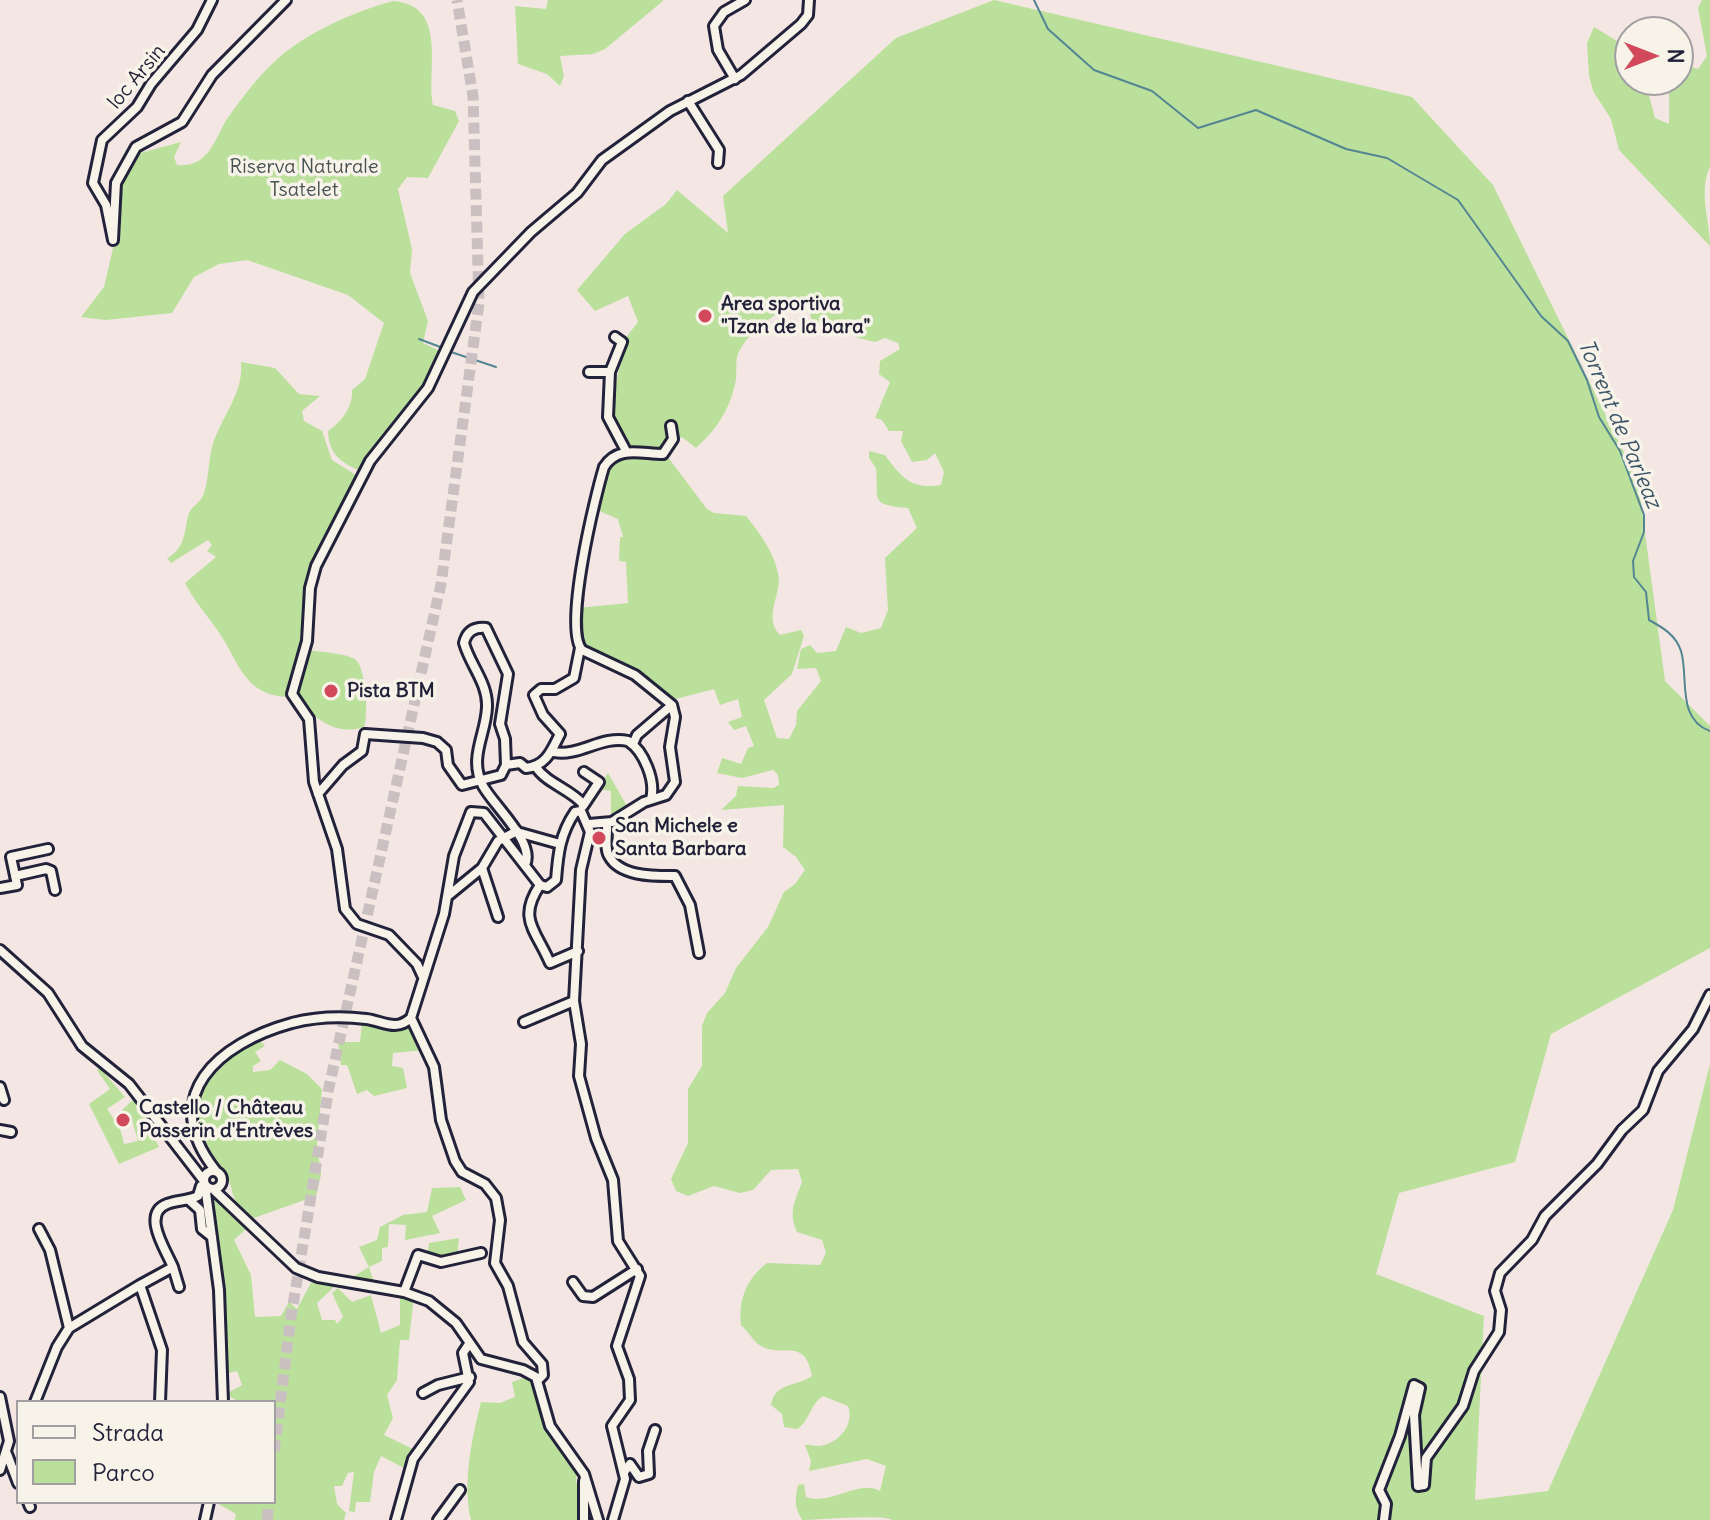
<!DOCTYPE html>
<meta charset="utf-8">
<style>
body{margin:0}
#map{position:relative;width:1710px;height:1520px;overflow:hidden;background:#f4e7e3;font-family:Delius,sans-serif}
canvas{display:block}
.legend{position:absolute;left:16px;top:1400px;width:260px;height:104px;box-sizing:border-box;background:#f7f3e8;border:2px solid #a29fa3;margin:0;padding:10px 14px;list-style:none;font-size:24px;color:#22223b}
.legend li{display:flex;align-items:center;gap:16px;height:40px}
.legend b{width:40px;border:2px solid #a29fa3}
.north{position:absolute;left:1614px;top:16px;width:80px;height:80px;box-sizing:border-box;background:#f7f3e8;border:2px solid #a29fa3;border-radius:50%;rotate:90deg;font-size:22px;font-weight:700;line-height:32px;text-align:center;color:#22223b}
.north::after{content:'';display:block;margin:auto;width:28px;height:36px;background:#d1495b;clip-path:polygon(50% 0,100% 100%,50% 72%,0 100%)}
</style>
<div id="map">
<canvas width="1710" height="1520"></canvas>
<ul class="legend">
<li><b style="height:10px;background:#f7f3e8"></b>Strada</li>
<li><b style="height:22px;background:#bae09c"></b>Parco</li>
</ul>
<div class="north">N</div>
</div>
<script>
const g = document.querySelector('canvas').getContext('2d');
g.lineJoin = 'round';
function fill(path, color) { g.fillStyle = color; g.fill(path, 'evenodd'); }
function stroke(path, color, width, dash) { g.strokeStyle = color; g.lineWidth = width; g.lineCap = dash ? 'butt' : 'round'; g.setLineDash(dash || []); g.stroke(path); }
function write(font, color, halo, rows, align = 'center') {
  g.font = font + ' Delius,sans-serif'; g.lineWidth = 7; g.setLineDash([]); g.textBaseline = 'middle'; g.strokeStyle = halo; g.fillStyle = color; for (const [text, x, y, turn = 0] of rows) {
    g.save(); g.translate(x, y); g.rotate((+turn || 0) * Math.PI / 180); g.textAlign = isNaN(turn) ? turn : align; if (halo) g.strokeText(text, 0, 0); g.fillText(text, 0, 0); g.restore();
  }
}
const green = new Path2D(`
 M548,0H663V1L605,49L593,54L560,56L564,76L560,86L547,74L518,64L515,6L546,9Z
 M994,0L1412,97L1493,185L1638,481L1665,681L1710,726V948L1551,1034L1515,1162L1399,1193L1376,1274L1484,1316L1475,1500L1548,1491L1673,1210L1710,1064V1520H892C883,1514 820,1520 802,1520C794,1506 795,1500 798,1485L804,1484L806,1497C832,1506 858,1479 880,1491L886,1466L867,1459L809,1471L811,1461L805,1445C810,1444 814,1446 819,1446C838,1444 855,1425 848,1406L823,1396C810,1404 810,1421 797,1429L784,1427L782,1414L771,1405C775,1382 796,1387 812,1376C804,1334 781,1361 758,1344C752,1339 747,1330 741,1325C738,1300 747,1278 767,1263L820,1265L826,1253L822,1240L797,1232C788,1212 795,1201 802,1182L798,1169L771,1170L753,1190L740,1193L714,1186L688,1196L676,1191L671,1179L688,1143V1089L702,1066V1026L707,1013L725,993L736,968L768,927L784,892L795,884L805,870L796,857L783,847L784,805L721,810L736,796L738,786L773,788L779,785L778,775L773,770L742,778L717,773L722,758L741,764L748,748L754,746L746,726L734,730L728,722L742,717L738,699L720,705L714,689L672,700L584,648L579,644L578,608L628,603L626,562L619,561L620,537H623L618,519L597,510C610,451 610,458 667,456L707,509L714,513L746,516C759,532 774,552 778,573C783,594 762,616 780,635L801,630L804,636L792,674L764,700L777,738L789,739L796,725L797,711L821,681L816,668L797,669L801,649L810,645L817,653L836,651L846,627L861,633L881,628L888,610L885,558L917,528L908,508C868,505 879,499 876,468L869,458V451L885,455C901,477 911,490 941,485L944,472L935,453L927,460L912,462L901,441L903,431H889L882,420L875,418L890,382L879,374L880,361L900,349L898,343L885,338L875,342L858,338L830,323H813L809,311L787,307C769,319 747,333 738,354C735,362 737,371 736,379C731,408 717,429 696,448L682,437L657,449L626,445L610,418L624,340L638,322L628,296L595,311L577,290L625,234L666,204L677,190L728,233L723,196L896,38Z
 M1702,0H1710V167C1698,193 1710,218 1710,246L1619,150L1611,119L1593,91L1589,75L1587,43L1594,27L1622,44L1630,53V80H1645L1655,118L1669,124V80H1678V68L1682,64L1698,69L1707,56L1698,8Z
 M393,1C449,5 426,70 433,105L455,111L459,121L428,178L407,177L398,189L412,249L410,273L428,321L423,343L442,352L431,378L360,471C340,462 329,454 328,431C342,422 353,406 352,390L365,379L384,323L348,295L247,260L219,264L194,277L172,313L106,320L81,317L104,287L114,244L117,183L133,155L181,142L174,157L177,165C210,168 215,137 227,119C241,99 257,78 274,62C305,33 353,12 393,1Z
 M241,362L275,368L299,394L320,396L302,411L304,421L322,431L332,460L359,477L317,557L305,639L287,697C243,695 239,661 218,631C207,615 194,601 185,583L216,557L207,551L212,545L208,540L171,563L167,558C185,549 184,533 188,516C190,507 199,504 203,496C209,481 208,463 212,447C221,416 244,394 241,362Z
 M307,650C320,652 347,653 356,660C365,667 369,715 364,727C333,737 311,716 294,692Z
 M608,773L628,808L611,817V791L597,789Z
 M362,1022L398,1030L413,1027L424,1050L393,1053L392,1066L403,1068L407,1088L374,1096L367,1090L357,1094L347,1065H341L338,1042H360Z
 M259,1039L265,1046L255,1052L261,1061L253,1066V1072L270,1070L280,1060L307,1074L322,1089L317,1144L321,1175L316,1196L251,1219C226,1197 236,1188 224,1171C179,1110 189,1071 259,1039Z
 M100,1068L125,1097L107,1109L120,1128L124,1144L138,1141L132,1120L127,1119L122,1110L135,1098L153,1123L149,1126L159,1147L119,1164L89,1104L110,1089L97,1070Z
 M460,1187L466,1200L432,1216L440,1233L405,1240L406,1225L389,1224L388,1247L382,1248V1261L369,1267L375,1285L346,1281L369,1267L359,1247L377,1240L380,1227L403,1215L427,1212L432,1188Z
 M214,1194L247,1228L234,1240L251,1275L255,1317L281,1316L289,1302L297,1309L313,1279L334,1287L317,1303L322,1320H335L337,1324L343,1317L332,1293L338,1288L352,1302L371,1295L381,1333L400,1325V1294L414,1296L409,1340H400L397,1380L387,1395L393,1418L384,1435L415,1450L406,1469L381,1456L374,1472L370,1502H356L355,1512L349,1511L354,1472L348,1473L342,1486H334L337,1504L346,1513L344,1520H235L236,1514L215,1502H274V1402H239L226,1394L242,1385L237,1371L225,1374L210,1201Z
 M459,1238L457,1257L439,1260L427,1257L429,1243Z
 M530,1376L548,1427L577,1469L576,1482L582,1493L581,1520H471C462,1483 472,1438 481,1402L500,1403L515,1397L512,1382Z`);
const stream = new Path2D(`
 M1034,0L1048,29L1094,70L1152,91L1198,128L1256,110L1346,149L1387,158L1458,200L1541,316L1568,341L1587,380L1599,417L1620,451L1644,515V532L1633,561L1634,577L1646,592L1649,620C1662,627 1676,635 1681,651C1689,677 1676,719 1710,731
 M419,339L443,348
 M448,351L496,367`);
const highwayTunnel = new Path2D(`
 M274,1451L291,1317L329,1087L441,584L479,303L473,96L457,0
 M267,1520L269,1502`);
const minor = new Path2D(`
 M212,0L197,30L151,84L137,107L102,140L93,183L106,205L113,240L116,183L136,147L182,122L212,75L286,0
 M735,79L718,50L714,26L724,12L745,0
 M688,101L719,150L718,163
 M615,337L622,342L610,372L608,417L626,451
 M589,372H610
 M633,744L637,735L672,705
 M554,752C579,757 602,735 628,741C644,751 656,781 651,799
 M506,765L505,739L500,724L508,674L486,628C474,627 467,631 464,643C470,665 488,683 487,707C486,735 468,758 483,786C494,806 536,843 525,865
 M536,767C546,783 570,789 583,804
 M318,794L343,765L362,751L365,734L423,738L437,742L446,750L448,765L462,785L501,775L506,765L520,763L526,768C547,766 552,749 560,734L543,715L534,695L541,689H555L574,678L580,648
 M583,806L599,782L584,772
 M607,823C608,832 604,848 609,856C620,877 655,876 675,876L690,905L699,953
 M589,824L612,822L644,802L666,795L675,782L670,747L675,717L672,705L635,675L582,650C563,628 595,497 604,467C618,445 641,454 663,454L673,439L671,426
 M517,832L560,844
 M482,868L498,917
 M15,876L46,869L51,871L55,890
 M540,885C517,919 536,930 550,963L578,951
 M0,888L17,885L11,857L48,849
 M449,895L482,868L498,841L517,831
 M0,950L48,993L82,1046L129,1084L204,1181
 M423,977L417,964L389,935L357,924L345,909L337,849L314,782L309,719L292,694L307,641L310,588L316,566L370,461L428,388L473,292L531,232L577,193L602,160L670,111L741,75L801,24L808,15L809,0
 M411,1018L434,1067L441,1120L455,1161L462,1172L485,1184L496,1198L500,1220L495,1263L508,1286L523,1342L542,1364L543,1375L538,1380
 M524,1022L574,1001
 M0,1087L4,1100
 M0,1130L11,1132
 M204 1180a9 9 0 1 1 18 0a9 9 0 1 1-18 0Z
 M216,1171C156,1096 219,1043 292,1023C316,1017 341,1016 366,1019C376,1020 385,1025 395,1025C402,1025 406,1022 411,1018L444,914L454,856L471,812L484,813L540,885L547,887L556,880C558,854 560,834 575,812L581,811L590,832L581,870L574,1001L581,1044L579,1076L596,1138L613,1180L618,1241L640,1276L617,1346L629,1379L630,1400L612,1426L625,1479L613,1520
 M205,1185L219,1290L223,1402
 M214,1190L296,1268L318,1277L404,1292L429,1301L456,1323L481,1359L523,1370L536,1377L550,1426L584,1474L598,1520
 M189,1200L200,1210L202,1229L212,1237
 M39,1229L50,1250L69,1328
 M173,1267C166,1250 141,1214 167,1204C177,1200 188,1201 198,1196L201,1186
 M573,1282L583,1296L593,1297L637,1269
 M140,1285L173,1267L179,1287
 M404,1292L418,1255L441,1262L481,1253
 M423,1393L438,1385L470,1377
 M0,1397L9,1441L0,1470
 M35,1402L57,1347L69,1328L140,1285L162,1350L160,1402
 M7,1454L18,1483
 M625,1471L630,1464L639,1477L649,1474L648,1451L655,1430
 M28,1502L30,1507
 M205,1520L209,1502
 M396,1520L413,1459L469,1382L463,1353L469,1344
 M438,1520L460,1490
 M584,1520V1481
 M1384,1520L1386,1504L1379,1490L1400,1436L1414,1385L1420,1388L1414,1415L1418,1486L1424,1485L1426,1458L1463,1406L1474,1371L1499,1332L1501,1310L1495,1291L1500,1273L1532,1240L1545,1216L1597,1164L1622,1130L1643,1110L1658,1071L1693,1029L1710,995`);
const markers = [
 [705,316,8,"#d1495b"],
 [331,691,8,"#d1495b"],
 [599,838,8,"#d1495b"],
 [123,1120,8,"#d1495b"]
];
const streetNames = [
 ["loc Arsin",137,77,-50]
];
const parkNames = [
 ["Riserva Naturale",304,167],
 ["Tsatelet",304,190]
];
const poiNames = [
 ["Area sportiva",721,304],
 ["\"Tzan de la bara\"",721,327],
 ["Pista BTM",347,691],
 ["San Michele e",615,826],
 ["Santa Barbara",615,849],
 ["Castello / Château",139,1108],
 ["Passerin d'Entrèves",139,1131]
];
const waterNames = [
 ["Torrent de Parleaz",1619,424,67]
];
fill(green, '#bae09c');
stroke(stream, '#548593', 2);
stroke(highwayTunnel, '#cac0c1', 11, [11, 5.5]);
stroke(minor, '#22223b', 14);
stroke(minor, '#f7f3e8', 8);
for (const [x, y, r, color] of markers) { const dot = new Path2D(); dot.arc(x, y, r, 0, 2 * Math.PI); g.fillStyle = color; g.fill(dot); stroke(dot, '#f7f3e8', 3); }
write('20px', '#22223b', '#f7f3e8', streetNames);
write('20px', '#485253', '#f7f3e8', parkNames);
write('bold 20px', '#22223b', '#f7f3e8', poiNames, 'left');
write('italic 22px', '#3b5467', '#f7f3e8', waterNames);
</script>
